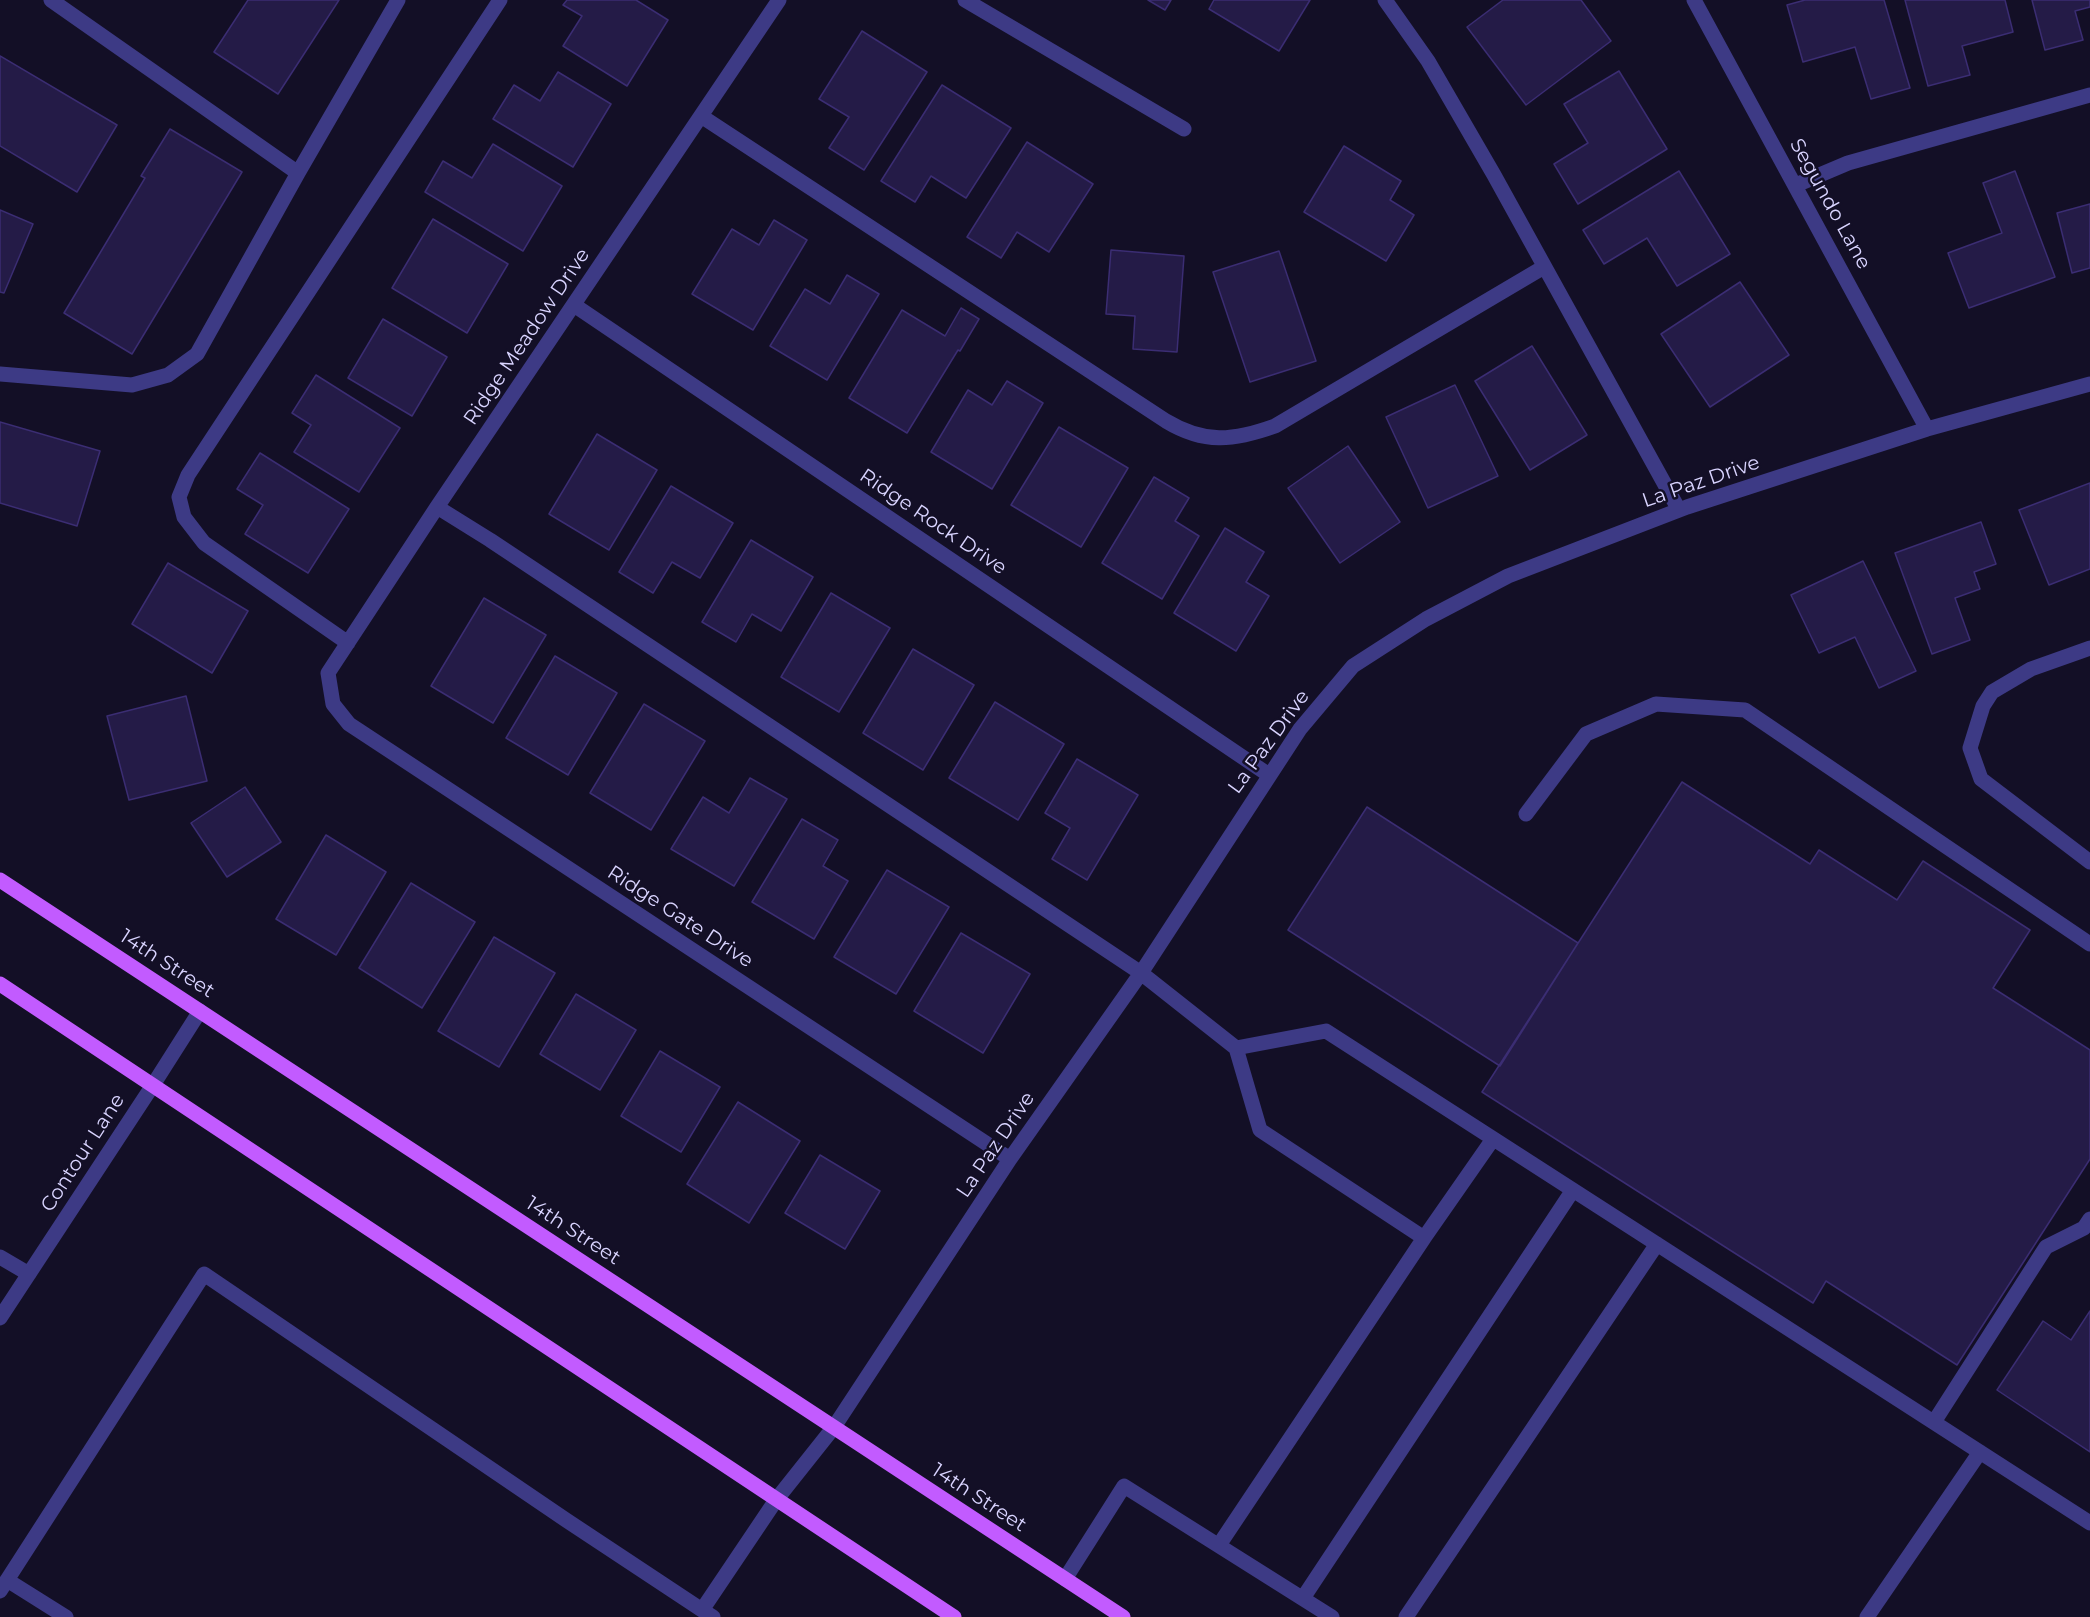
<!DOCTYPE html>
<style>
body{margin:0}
canvas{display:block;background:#130f26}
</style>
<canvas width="2090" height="1617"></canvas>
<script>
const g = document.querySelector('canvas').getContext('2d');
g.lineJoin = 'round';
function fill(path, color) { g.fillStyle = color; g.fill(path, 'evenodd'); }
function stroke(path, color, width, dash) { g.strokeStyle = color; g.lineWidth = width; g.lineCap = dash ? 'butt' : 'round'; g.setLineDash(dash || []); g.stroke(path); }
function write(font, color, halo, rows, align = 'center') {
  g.font = font + ' Montserrat,sans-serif'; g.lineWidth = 5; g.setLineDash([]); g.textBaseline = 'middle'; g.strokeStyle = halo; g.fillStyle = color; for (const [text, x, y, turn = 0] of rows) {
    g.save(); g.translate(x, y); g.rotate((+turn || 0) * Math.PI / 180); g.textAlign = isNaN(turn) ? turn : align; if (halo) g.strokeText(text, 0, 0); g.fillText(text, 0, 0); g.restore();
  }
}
const building = new Path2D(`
 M248,0H339L278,94L214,52Z
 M567,0H636L668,20L627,86L563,46L582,16L563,5Z
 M1148,0H1171L1165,10Z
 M1214,0H1310L1279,51L1209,9Z
 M1503,0H1581L1611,41L1526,105L1467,27Z
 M1805,0H1884L1910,88L1871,99L1855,47L1803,62L1787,5Z
 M1905,0H2005L2013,32L1962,46L1970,75L1928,86Z
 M2032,0H2090V7L2075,11L2083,40L2045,50Z
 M862,31L927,72L864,170L829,148L849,117L819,99Z
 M0,56L117,125L77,192L0,146Z
 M1619,71L1667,149L1578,204L1554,164L1588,143L1564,104Z
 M558,72L611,104L573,167L493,119L514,85L540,101Z
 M942,85L1011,128L966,198L931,176L915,202L881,181Z
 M170,129L242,172L132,354L64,313L145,178L141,176Z
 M1027,142L1093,184L1049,252L1017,232L1001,258L967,237Z
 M493,144L562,186L523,251L425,192L443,161L472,178Z
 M1344,146L1401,181L1390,200L1414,215L1386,261L1304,212Z
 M1679,171L1730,254L1677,286L1647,238L1604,264L1583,230Z
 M2015,171L2055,277L1969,308L1948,253L2002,233L1983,183Z
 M2090,204V268L2072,273L2057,213Z
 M0,210L33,224L4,293L0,292Z
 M433,219L508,264L467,333L392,288Z
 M774,220L807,240L753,330L692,294L732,229L759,245Z
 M1111,250L1184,256L1177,352L1133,349L1135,316L1106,314Z
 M1279,251L1316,361L1250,382L1213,272Z
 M847,275L879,294L827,380L770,346L805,289L830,304Z
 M1740,282L1789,355L1710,407L1661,334Z
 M961,308L979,319L960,351L958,350L907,433L849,398L902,310L945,336Z
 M383,319L447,357L412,416L348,378Z
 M1532,346L1587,435L1530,470L1475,381Z
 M316,375L400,428L359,492L294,452L311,425L292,413Z
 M1007,381L1043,403L992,489L931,452L968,390L992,405Z
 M1455,385L1498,476L1428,508L1386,417Z
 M0,422L100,451L77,526L0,503Z
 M1059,427L1128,468L1081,547L1011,505Z
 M597,434L657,470L609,550L549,514Z
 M1348,446L1400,522L1340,563L1288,488Z
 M260,453L349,509L308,573L245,534L263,505L237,489Z
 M1154,477L1189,498L1175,521L1199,536L1162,599L1102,563Z
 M2090,483V569L2049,585L2019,510Z
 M671,486L733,523L700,578L672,562L653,593L619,572Z
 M1981,522L1996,564L1974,572L1980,589L1955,598L1970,640L1932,654L1895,553Z
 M1225,528L1264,552L1246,582L1269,596L1236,651L1174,613Z
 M751,540L813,577L781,631L752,614L736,642L702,622Z
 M1863,561L1916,671L1879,688L1855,637L1819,653L1791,595Z
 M168,563L248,611L212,673L132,624Z
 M831,593L890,628L839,712L781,677Z
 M484,598L546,635L493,723L431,686Z
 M913,649L974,685L923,770L863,733Z
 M555,656L617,693L568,775L506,738Z
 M186,696L207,781L129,800L107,716Z
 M995,702L1064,744L1018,820L949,778Z
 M644,704L705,741L651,830L590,793Z
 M1077,759L1138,795L1087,880L1052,859L1070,828L1045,813Z
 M750,778L787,799L734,886L671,849L703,797L729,813Z
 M1682,782L1810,864L1819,850L1897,900L1923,861L2030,930L1993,988L2090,1050V1159L1957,1365L1826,1281L1813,1303L1482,1092Z
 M245,787L281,842L227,877L191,823Z
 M1367,807L1578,943L1500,1066L1288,930Z
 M802,819L838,840L823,866L848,881L814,939L752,902Z
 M326,835L386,872L336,955L276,919Z
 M887,870L949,907L896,994L834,957Z
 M411,883L475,922L422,1008L359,968Z
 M961,933L1030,974L983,1053L914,1011Z
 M494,937L555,973L499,1067L438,1031Z
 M576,994L636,1030L600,1090L540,1054Z
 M660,1051L720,1087L681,1152L621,1116Z
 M738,1102L800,1141L749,1223L687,1184Z
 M820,1155L880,1191L845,1249L785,1213Z
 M2090,1311V1452L1997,1390L2043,1321L2071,1340Z`);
const minor = new Path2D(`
 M51,0L298,173
 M779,0L437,507L328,673L333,704L349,724L1010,1159
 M965,0L1184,129
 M1385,0L1428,61L1494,175L1679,510
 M1694,0L1927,429
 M701,116L1166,421C1204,444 1233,441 1275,426L1544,267
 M1796,185L1848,163L2090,95
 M574,305L1269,775
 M0,374L132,385L168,375L197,354L298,173L398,0
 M437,507L490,540L1141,973L1236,1048L1326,1031L2090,1523
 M348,643L204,543L184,517L179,497L188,475L500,0
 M2090,648L2031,669L1992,692L1983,706L1970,748L1981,779L2090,862
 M1526,814L1586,734L1656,704L1745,710L2090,944
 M1424,1238L1493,1139
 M0,1257L29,1274
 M0,1318L153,1085L200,1011
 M1934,1422L2046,1247L2084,1228L2090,1219
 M1219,1545L1424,1238L1260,1130L1236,1048
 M1065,1579L1124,1486L1332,1617
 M7,1580L66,1617
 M0,1591L204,1274L566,1520L702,1610
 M1303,1598L1573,1190
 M713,1617L702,1610L776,1500L834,1427L1010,1159L1141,973L1300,729L1353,666L1426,619L1508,576L1687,507L1927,429L2090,384
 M1406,1617L1657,1244
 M1867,1617L1980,1452`);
const major = new Path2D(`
 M0,880L1123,1617
 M0,984L954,1617`);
const streetNames = [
 ["Segundo Lane",1830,204,61],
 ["Ridge Meadow Drive",527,337,-56],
 ["La Paz Drive",1701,482,-19],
 ["Ridge Rock Drive",933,522,34],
 ["La Paz Drive",1269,742,-54],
 ["Ridge Gate Drive",680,917,33],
 ["14th Street",167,964,33],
 ["La Paz Drive",996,1145,-56],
 ["Contour Lane",83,1153,-57],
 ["14th Street",573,1231,33],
 ["14th Street",979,1498,33]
];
fill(building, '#241b47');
stroke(building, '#3b2d73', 1.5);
stroke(minor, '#3d3a85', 15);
stroke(major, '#c25bff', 15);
write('20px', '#d9d4ff', '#130f26', streetNames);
</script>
